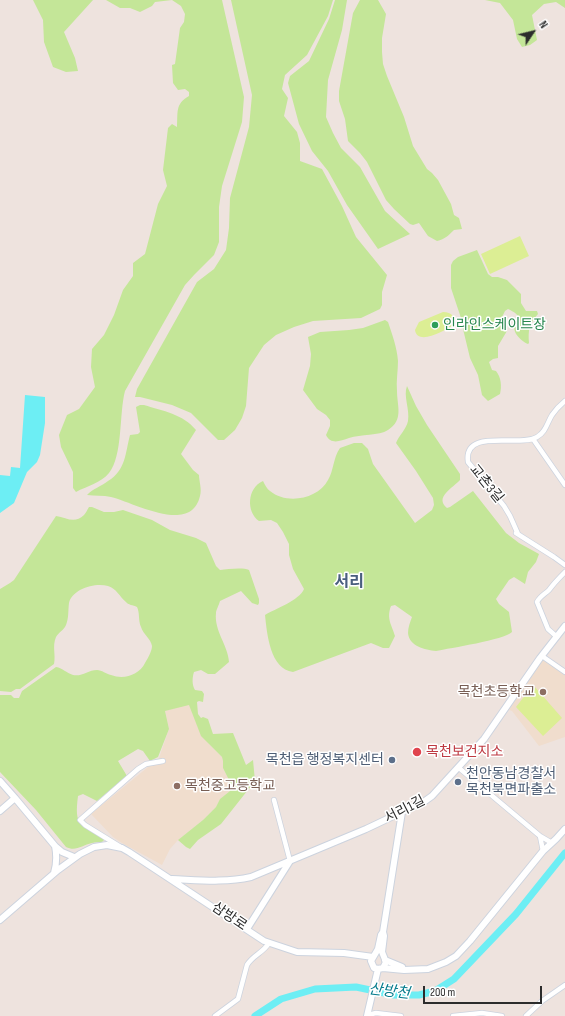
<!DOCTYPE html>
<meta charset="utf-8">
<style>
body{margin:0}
#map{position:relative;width:565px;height:1016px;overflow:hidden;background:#eee3de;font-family:"Sofia Sans Condensed",sans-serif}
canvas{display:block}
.north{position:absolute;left:513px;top:12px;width:40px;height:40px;-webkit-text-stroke:3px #fff;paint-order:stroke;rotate:55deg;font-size:11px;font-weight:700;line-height:16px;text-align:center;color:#2c2c2c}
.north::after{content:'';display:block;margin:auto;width:14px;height:18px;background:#2c2c2c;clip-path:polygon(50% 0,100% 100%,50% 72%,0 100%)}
.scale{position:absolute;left:423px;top:986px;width:119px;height:18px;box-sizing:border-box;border:2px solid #2c2c2c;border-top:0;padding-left:5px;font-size:12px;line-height:14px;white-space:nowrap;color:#2c2c2c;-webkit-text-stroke:3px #fff;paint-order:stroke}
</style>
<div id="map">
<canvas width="565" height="1016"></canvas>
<div class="north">N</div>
<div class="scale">200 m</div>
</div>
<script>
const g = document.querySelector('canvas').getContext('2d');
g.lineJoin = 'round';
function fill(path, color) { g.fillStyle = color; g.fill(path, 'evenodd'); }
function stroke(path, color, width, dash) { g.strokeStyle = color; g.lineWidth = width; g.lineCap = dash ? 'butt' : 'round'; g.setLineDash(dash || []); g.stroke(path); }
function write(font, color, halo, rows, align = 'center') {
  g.font = font + ' "Sofia Sans Condensed","Noto Sans KR",sans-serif'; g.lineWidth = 3; g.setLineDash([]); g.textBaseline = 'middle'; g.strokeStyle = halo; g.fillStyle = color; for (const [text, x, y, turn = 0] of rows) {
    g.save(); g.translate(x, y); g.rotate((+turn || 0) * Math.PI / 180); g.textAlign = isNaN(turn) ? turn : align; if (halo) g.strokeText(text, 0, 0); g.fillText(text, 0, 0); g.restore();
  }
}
const education = new Path2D(`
 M542,659L565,674V737L539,746L512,711L509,710Z
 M188,704L190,706L197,724L198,728L209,744L222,757L223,761V768L229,780L230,791L220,799L216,807L203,820L178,840L170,849L162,865L122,843L113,837L91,814L159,758L169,729L165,711Z`);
const green = new Path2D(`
 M33,0H93L64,32L75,58L78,71L66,72L53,67L44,42L43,20Z
 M106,0H222L244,97L242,122L222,186L219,207V242L214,255L194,275L185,285L125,391C119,413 123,456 109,473C101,483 87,486 76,492L73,488V472L61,447L59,435L67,415L79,409L95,387L91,367L92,349L104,335L114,315L123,290L133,276V263L145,254L158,204L167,186L163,170L168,128L172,124L177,127C178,112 175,104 189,96V92L185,89L178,90L173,83L172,65L175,64L180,28L184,22L185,14L181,6L172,0L155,2L152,6L140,12L130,8H120Z
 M231,0H333L328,16L307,55L285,75L282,89L288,98L284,116L297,132L300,143V161L322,169L342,206L356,237L387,275L382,292V305L380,309L361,318L313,321L294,327L276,335L264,345L249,368L246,406L242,418L235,430L224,440H218L191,413L172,405L140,397H135L137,389L197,282L214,269L226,250L229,228L230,198L249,127L252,95Z
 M335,0H347L342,30L328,80L326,117L333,133L341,148L360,167L385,211L410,234L378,249L347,205L328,171L312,151L299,124L288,83L290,76L309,61L329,19Z
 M360,0H378L386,14L382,38V52L383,64L387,76L404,117L413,146L427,169L432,173L438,180L451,204L454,215L459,218L462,229L454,230C449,235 445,239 437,241L428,236L419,223L413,225L410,224L394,209L386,200L367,162L360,153L348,141L345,119L339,101V91L353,13Z
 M485,0H565V8L556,2L544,4L532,15L537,40L530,45L522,47L517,39L513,20L500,3Z
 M477,250L488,274L492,277H498L507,280L521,294V303L526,311H537L538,314C529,324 528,330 529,343L528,344C519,340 508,328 519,321C519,314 514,312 508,309L505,311L499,323L507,331L498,346V358L493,359L489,362L492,370L496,371C501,377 502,386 500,394L488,401L482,395L478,375L470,358L463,329L461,318L451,288V265L453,261L458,257Z
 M385,320L388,322C392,334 397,347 398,361C398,371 396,381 397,391C397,406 404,420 388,430C379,436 361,434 349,438C340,441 331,445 326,435L330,426V420L326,415L317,409L303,390L310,366L311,354L308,337L320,332L349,330L363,328Z
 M407,386L416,406L427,425L460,474V480C453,488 434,497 447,508L450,507L473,491L506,533L519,543L539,554L536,562L528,572L525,584L514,577L509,580L496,599L499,604L509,612L512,632C504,640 450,648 436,651C425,650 409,646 408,633C408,628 410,622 412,617L395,605L391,606C386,619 392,625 395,636L389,648H383L371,643L293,672C270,669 267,634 265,615C275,609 300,600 304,589L293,569L289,555V544L283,532L277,523L271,520L259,521C246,512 247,488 263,481C265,485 267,489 270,491C287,505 318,499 328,480C334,470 333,458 340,448L354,443H362L368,449L373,464L415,523L432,510L434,505L433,498L416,471L396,443C399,435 406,430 408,421C410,409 403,396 407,386Z
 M140,405H144C163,411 183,414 196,430L181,454L193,470L199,475C199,481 202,489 200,496C191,535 135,503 111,497C103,495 95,496 87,495C92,489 102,486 108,481C126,470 125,454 130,435L138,434L140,432L136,407Z
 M89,507H92L104,512H114L123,510L152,520L170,530L196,538L206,543L216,566L220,570C228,569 243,567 249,570L259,599V603L258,605L252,603L241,591L220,601C219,605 216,610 216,613C214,631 228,645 229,662L215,674H208L201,670L194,672C192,678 192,685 195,690L202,691L204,694L203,702L199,701L197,702L198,714L201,718L203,717L208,719L213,734L233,733L246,765L253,760L255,781L221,824L198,840L190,849L186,847L178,840L203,820L216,807L220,799L230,791L229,780L223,768V761L222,757L201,736L189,705L165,711L169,729L158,757L150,761L143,751L138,749L118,761L127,776L97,801L83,794L78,796C74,827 80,824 105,839L102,842C99,842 95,842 92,843C82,845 76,852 66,847L36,810L0,772V695H11L14,698H19L22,691L56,667C63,668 66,673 73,675C82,677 88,670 97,670C102,670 106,674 111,675C124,680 139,675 145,663C148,658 152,651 152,646C151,639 143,634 141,627C138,620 140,613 137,607C133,605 128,605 126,602C119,596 117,589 108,586C95,582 72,589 69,603C68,610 69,618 66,625C64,630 59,632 56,637C52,646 56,655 54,664L20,689H16L11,692L0,691V589L10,583L14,580L56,516C67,518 75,524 84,515C86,513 87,510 89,507Z`);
const pitch = new Path2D(`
 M520,236L529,256L490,274L481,254Z
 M443,312C452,312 456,317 453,325C445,331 417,346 415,330L419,322Z
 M535,687L562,718L543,736L516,707L523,698Z`);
const water = new Path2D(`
 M25,395L45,397V423L40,455L37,462L27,472L14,503L0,513V475L10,476L11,467L20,468Z`);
const river = new Path2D(`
 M255,1016L281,999L315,989L356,987L394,995H419L435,991L454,979L516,914L565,853`);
const street = new Path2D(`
 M533,439L565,485
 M516,533L554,557L565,565
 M518,534L510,516L504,506L468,462C463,427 519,448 537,437C546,432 547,423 552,415C556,409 560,405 565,401
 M557,637L548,629L537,602C540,596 545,594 549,590C554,583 559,578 565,572
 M542,656L565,672
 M459,768L540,836L552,843
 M274,800L290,861
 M540,836L543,851
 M119,846L85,825L80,820L138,769L146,764L163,761
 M368,1015L376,1013L401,1016
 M215,1016L238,999L247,965C253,955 263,953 269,943
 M453,1016L482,1013L502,1016
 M526,1016L542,1001L565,985`);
const secondary = new Path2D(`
 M0,781L15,798
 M0,811L15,798L55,846C57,856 57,863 54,873
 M55,846L62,852L74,857
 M172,879C198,880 225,883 251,877L366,829L425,801L432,796L484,739L540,658L565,626
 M0,920L58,870L80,854L94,847L107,845L122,848L129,852L264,941L297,952L344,953L373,957
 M247,929L290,861
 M383,932L384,936L382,952L386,962L383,968L378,969L374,968L371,961L378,949L381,935L383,932L402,812
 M385,960L402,967
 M383,968L404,970L428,969L446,962L456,956L470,941L543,851L556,839L565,829
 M367,1016L378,969`);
const markers = [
 [435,325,4,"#2e9e5b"],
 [543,692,4,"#8d6e63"],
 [417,752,5,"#e0444e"],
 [392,760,4,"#5c6f8a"],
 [458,782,4,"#5c6f8a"],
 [177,786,4,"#8d6e63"]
];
const leisureNames = [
 ["인라인스케이트장",443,325]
];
const streetNames = [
 ["교촌3길",486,484,51],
 ["서리1길",405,810,-27],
 ["삼방로",229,917,34]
];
const educationNames = [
 ["목천초등학교",535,692],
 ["목천중고등학교",185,786,"left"]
];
const healthNames = [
 ["목천보건지소",426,752]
];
const serviceNames = [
 ["목천읍 행정복지센터",384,760],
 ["천안동남경찰서",466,774,"left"],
 ["목천북면파출소",466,790,"left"]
];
const waterNames = [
 ["산방천",389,992,7]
];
const quarterNames = [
 ["서리",349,583]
];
fill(education, '#f0ddcd');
fill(green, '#c4e698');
fill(pitch, '#dcee94');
fill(water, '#6deef4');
stroke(river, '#6deef4', 7);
stroke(street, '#ccd3de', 6);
stroke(secondary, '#ccd3de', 8);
stroke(street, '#fff', 4.5);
stroke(secondary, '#fff', 6);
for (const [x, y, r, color] of markers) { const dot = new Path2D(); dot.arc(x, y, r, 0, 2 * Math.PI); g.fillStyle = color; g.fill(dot); stroke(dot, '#fff', 1.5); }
write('14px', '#27864d', '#fff', leisureNames, 'left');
write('14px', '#2c2c2c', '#fff', streetNames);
write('14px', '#785e54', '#fff', educationNames, 'right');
write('14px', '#be3a42', '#fff', healthNames, 'left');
write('14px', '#4e5e75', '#fff', serviceNames, 'right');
write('italic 15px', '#097d8e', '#fff', waterNames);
write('bold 16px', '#4a5f7f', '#fff', quarterNames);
</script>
